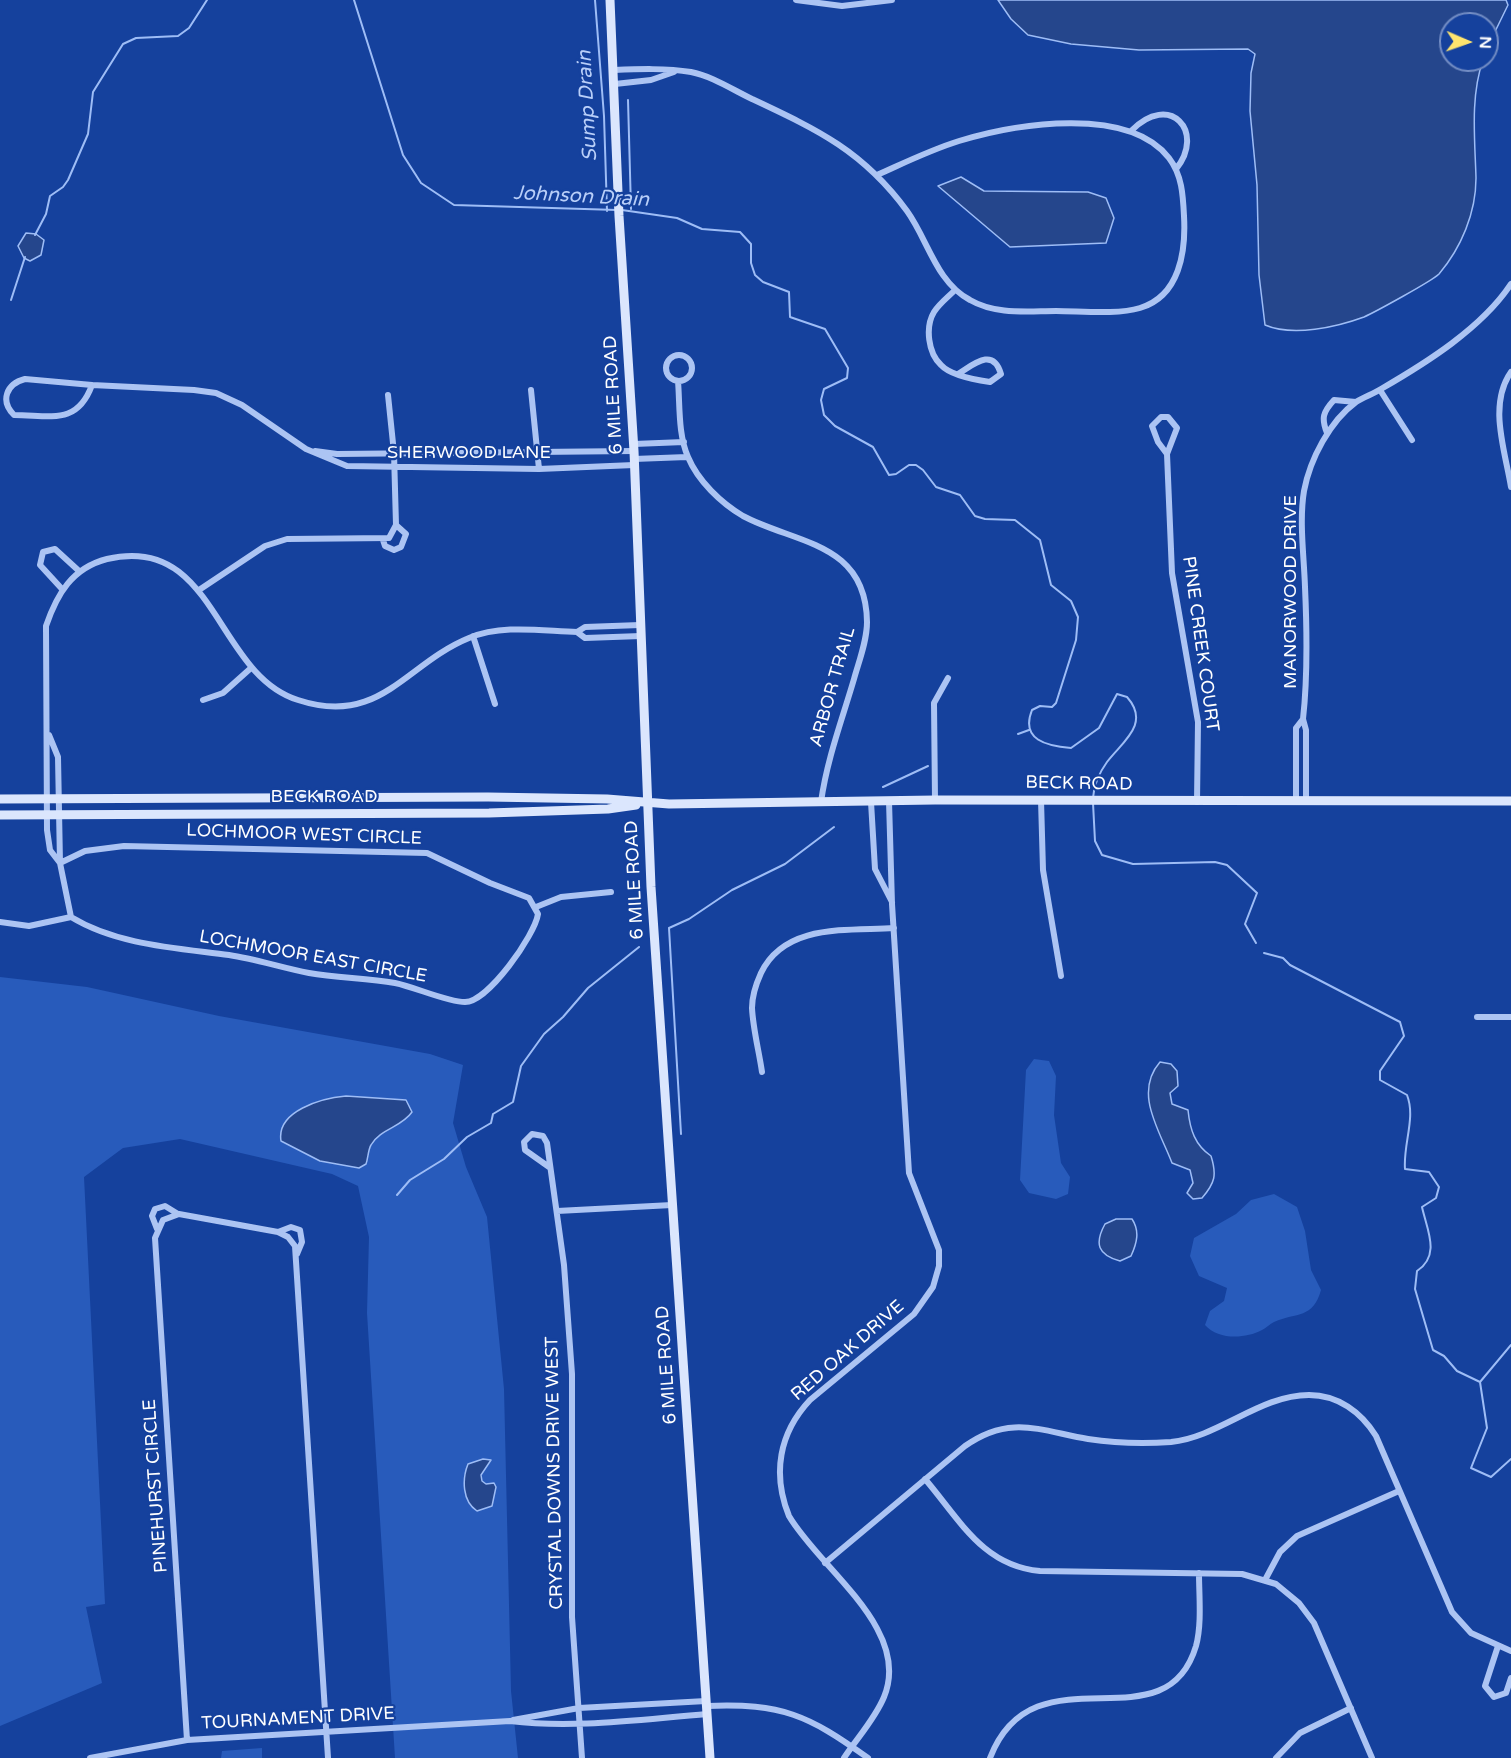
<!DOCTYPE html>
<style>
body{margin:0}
#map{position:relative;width:1511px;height:1758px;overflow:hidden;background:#15419d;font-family:"Varela Round",sans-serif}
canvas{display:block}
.north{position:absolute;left:1439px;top:12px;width:60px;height:60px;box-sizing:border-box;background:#15419d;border:2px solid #738dc4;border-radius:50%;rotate:92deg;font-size:16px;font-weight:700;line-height:24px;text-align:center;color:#fff}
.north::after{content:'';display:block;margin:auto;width:21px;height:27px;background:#ffe56e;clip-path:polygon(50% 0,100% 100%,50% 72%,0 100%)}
</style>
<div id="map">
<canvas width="1511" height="1758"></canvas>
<div class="north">N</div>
</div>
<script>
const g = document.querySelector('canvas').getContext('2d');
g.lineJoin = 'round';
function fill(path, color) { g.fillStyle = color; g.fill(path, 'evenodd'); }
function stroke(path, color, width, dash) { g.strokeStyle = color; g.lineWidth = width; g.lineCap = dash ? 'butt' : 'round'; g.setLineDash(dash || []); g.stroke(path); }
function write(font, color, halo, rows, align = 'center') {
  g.font = font + ' "Varela Round",sans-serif'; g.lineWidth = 4.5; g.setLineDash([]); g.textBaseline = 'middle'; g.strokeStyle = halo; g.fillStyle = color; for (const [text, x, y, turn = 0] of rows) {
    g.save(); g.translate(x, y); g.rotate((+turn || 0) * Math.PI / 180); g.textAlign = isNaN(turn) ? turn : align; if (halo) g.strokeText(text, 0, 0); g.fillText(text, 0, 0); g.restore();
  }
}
const green = new Path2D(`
 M0,977L87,987L219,1016L430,1054L463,1065L453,1123L466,1167L487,1217L504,1389L511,1691L518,1758H395L367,1313L369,1237L358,1186L332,1174L180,1139L123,1148L84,1177L105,1604L86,1607L102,1683L0,1726Z
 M1034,1059L1049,1061L1056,1076L1054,1115L1061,1163L1070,1177L1068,1194L1056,1199L1029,1193L1020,1180L1026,1070Z
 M1274,1194L1297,1207L1305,1231L1311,1270L1321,1290C1313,1319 1297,1312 1274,1322C1270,1324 1266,1328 1262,1330C1245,1339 1218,1340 1205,1325L1210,1311L1224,1301L1227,1288L1199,1276L1190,1256L1194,1238L1236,1214L1251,1200Z
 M262,1748V1758H221L222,1751Z`);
const water = new Path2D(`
 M998,0H1506L1508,5L1487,48V24H1451V60H1483C1470,97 1475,140 1476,178C1476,213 1461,248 1439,274C1432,281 1375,312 1364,317C1337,327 1293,337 1265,325L1259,275L1257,185L1250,111L1251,73L1255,54L1248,49L1139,50L1071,44L1028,35L1011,19Z
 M961,177L984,191L1088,192L1106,198L1114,218L1106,243L1010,247L938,186Z
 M26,233L36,234L44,240L41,255L30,261L24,258L18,246Z
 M1160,1062L1171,1064L1177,1071L1178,1086L1170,1093L1172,1104L1188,1110C1190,1130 1195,1145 1211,1156C1217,1175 1215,1183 1202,1198L1193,1199L1187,1193L1193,1183L1190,1170L1172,1163C1160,1131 1133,1093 1160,1062Z
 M346,1096L406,1100L412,1112C402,1127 380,1129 371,1145C368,1150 368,1159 366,1164L359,1168L320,1161L281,1141C276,1111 322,1098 346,1096Z
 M1116,1219H1132C1140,1231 1137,1243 1131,1256L1120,1261C1098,1255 1094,1244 1105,1224Z
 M483,1459L491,1460L481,1475L482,1481L486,1484L494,1483L496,1487L492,1506L477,1511C462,1501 462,1479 468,1464Z`);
const stream = new Path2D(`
 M354,0L403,155L421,183L454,205L617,210
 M595,0L604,116L607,211
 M628,100L631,209
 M622,210L677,218L702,229L740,232L751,244V263L755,275L763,282L789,292L790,317L825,329L848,368L847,378L824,389L821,400L824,415L835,426L873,447L889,475L896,474L909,465H916L923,470L936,487L960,495L975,516L985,519L1015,520L1040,540L1051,585L1071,601L1078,617L1076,640L1056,703L1052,707L1040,706L1032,710C1020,740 1047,746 1071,748L1099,728L1117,694L1127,697C1151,724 1122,742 1107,762C1099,773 1094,784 1093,798
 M35,235L46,214L50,196L63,187L68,180L88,134L93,92L123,44L136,38L178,36L189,28L207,0
 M11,300L25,257
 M1018,734L1029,730
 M883,787L928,766
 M1093,803L1095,841L1102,855L1133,864L1215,862L1227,865L1257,893L1245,924L1256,943
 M1264,953L1283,958L1290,965L1400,1022L1404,1036L1380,1071V1080L1407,1095C1416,1118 1403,1144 1405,1169L1429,1172L1439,1187L1436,1198L1422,1207C1427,1230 1441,1255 1417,1271L1415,1289L1433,1350L1444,1356L1457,1371L1480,1382
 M681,1134L669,928L689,919L732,890L785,864L834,827
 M397,1195L410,1180L444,1159L467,1137L491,1123L493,1114L513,1102L521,1066L544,1034L563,1017L588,988L639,947
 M1480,1382L1487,1428L1471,1468L1491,1477L1511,1459
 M1480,1382L1511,1345`);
const street = new Path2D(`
 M796,0L842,6L892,0
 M614,70C639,69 666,68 691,72C712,76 733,90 752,99C818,130 863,151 907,211C928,240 936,282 970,300C996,315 1027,311 1056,311C1080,311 1117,315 1140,308C1180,296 1186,251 1184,216C1183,195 1182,175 1169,158C1128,105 1015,124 959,141C930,150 904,163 877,175
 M615,84L651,80L674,72
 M1131,131C1170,91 1206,132 1176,169
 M954,291C948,297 939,304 934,312C925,327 928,353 941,365C951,376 976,380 990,382L1001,374C993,347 974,364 958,374
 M666 368a13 13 0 1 1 26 0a13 13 0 1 1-26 0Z
 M1511,372C1488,405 1505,450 1511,487
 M25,379L92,385C77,426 50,415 14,415C0,401 6,384 25,379Z
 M678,381C680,406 678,434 688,457C698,481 721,503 743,516C796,544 866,542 867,622C867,641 859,661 854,679C842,720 827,759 821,802
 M92,385L194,390L216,393L242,405L306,449L347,466L539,469L634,465
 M531,390L539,469
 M1380,390L1412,440
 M1327,433C1321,418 1323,412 1334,400L1356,402
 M634,444L684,442
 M315,451L337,454L634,451
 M1167,454L1177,428L1168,417H1161L1152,426L1158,442L1167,454L1172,573L1198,722L1197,802
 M634,459L687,457
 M383,540L385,546L394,550L401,547L406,534L396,525
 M62,589L40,565L43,552L55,549L79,571
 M199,590L265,546L287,539L389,538L396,525L394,453L388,395
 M577,632L585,627L640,625
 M473,636L495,704
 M203,700L223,693L251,668
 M1303,719C1308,675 1307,631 1305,587C1304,556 1299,521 1304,491C1310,459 1330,421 1356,402C1364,397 1373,394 1381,389C1426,363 1482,328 1511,284
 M49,735L58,757L60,863L71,917
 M935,800L934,703L948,678
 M1041,800L1043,870L1061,976
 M871,802L875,869L892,902
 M1296,802V728L1303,719L1306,730V802
 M60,863L85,851L124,846L427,853L490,883L529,898L538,914C535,935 488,1002 465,1002C447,1002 415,987 395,983C366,978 337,978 309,973C282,968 256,959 229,955C176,948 117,945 71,917
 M60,863L50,850L47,830L46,626C57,594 72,568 107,559C216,533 215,674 298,700C380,727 405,664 469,638C502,624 542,631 577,632L585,638L641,636
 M536,907L561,897L611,892
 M0,922L29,926L71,917
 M1477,1017H1511
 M762,1072C759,1051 753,1029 752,1008C752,996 756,984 761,973C785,923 848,931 894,928
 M549,1167L525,1150L524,1142L532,1134L543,1136L547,1143L564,1265L572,1374V1617L582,1758
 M557,1211L672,1205
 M157,1229L152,1216L155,1209L165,1206L178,1214
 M278,1232L291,1227L300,1230L302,1242L297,1254
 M925,1479C960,1520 983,1566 1040,1571L1242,1574L1276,1584L1299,1603L1314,1623L1372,1758
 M825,1563L965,1446C1010,1414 1041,1431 1088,1439C1114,1443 1144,1444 1171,1442C1219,1437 1260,1395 1309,1395C1338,1395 1361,1412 1376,1436L1452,1612L1471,1633L1511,1651
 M1265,1580L1280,1552L1297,1536L1399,1491
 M1498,1646L1485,1686L1494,1697L1506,1693L1511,1678
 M707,1706C782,1703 808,1715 868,1758
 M513,1720L579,1708L706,1701
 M187,1740L155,1238L163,1220L179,1214L278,1232L288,1237L295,1246L328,1758
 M90,1758L187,1740L510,1721C575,1729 642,1719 707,1714
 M844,1758C857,1738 875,1719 884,1697C912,1629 820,1569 789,1516C772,1474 779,1433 810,1400L914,1314L933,1287L939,1266V1250L909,1173L892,904L889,801
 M990,1758C1034,1644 1165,1750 1196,1646C1202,1624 1199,1596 1199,1573
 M1276,1758L1300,1733L1351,1708`);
const secondary = new Path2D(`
 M610,0L619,216L634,451L651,887L710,1758
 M0,799L488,797L607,799L669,804L935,800L1511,801
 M0,815L489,813L608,809L636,805`);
const streetNames = [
 ["6 MILE ROAD",614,395,-93],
 ["SHERWOOD LANE",469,453],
 ["MANORWOOD DRIVE",1291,592,-90],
 ["PINE CREEK COURT",1200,644,82],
 ["ARBOR TRAIL",833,687,-74],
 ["BECK ROAD",1079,784,1],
 ["BECK ROAD",324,797],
 ["LOCHMOOR WEST CIRCLE",304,835,2],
 ["6 MILE ROAD",635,880,-93],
 ["LOCHMOOR EAST CIRCLE",313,957,10],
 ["RED OAK DRIVE",848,1351,-41],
 ["6 MILE ROAD",667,1365,-94],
 ["CRYSTAL DOWNS DRIVE WEST",555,1473,-91],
 ["PINEHURST CIRCLE",156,1486,-94],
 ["TOURNAMENT DRIVE",298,1719,-3]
];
const waterNames = [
 ["Sump Drain",588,106,-93],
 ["Johnson Drain",581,197,3]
];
fill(green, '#285bbb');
fill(water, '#25468c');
stroke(water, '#9ebdf6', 1.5);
stroke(stream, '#9ebdf6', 2);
stroke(street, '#acc4f3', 6);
stroke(secondary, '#dbe6fd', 9);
write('18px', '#fff', '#15419d', streetNames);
write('italic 20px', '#b9cff9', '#15419d', waterNames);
</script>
